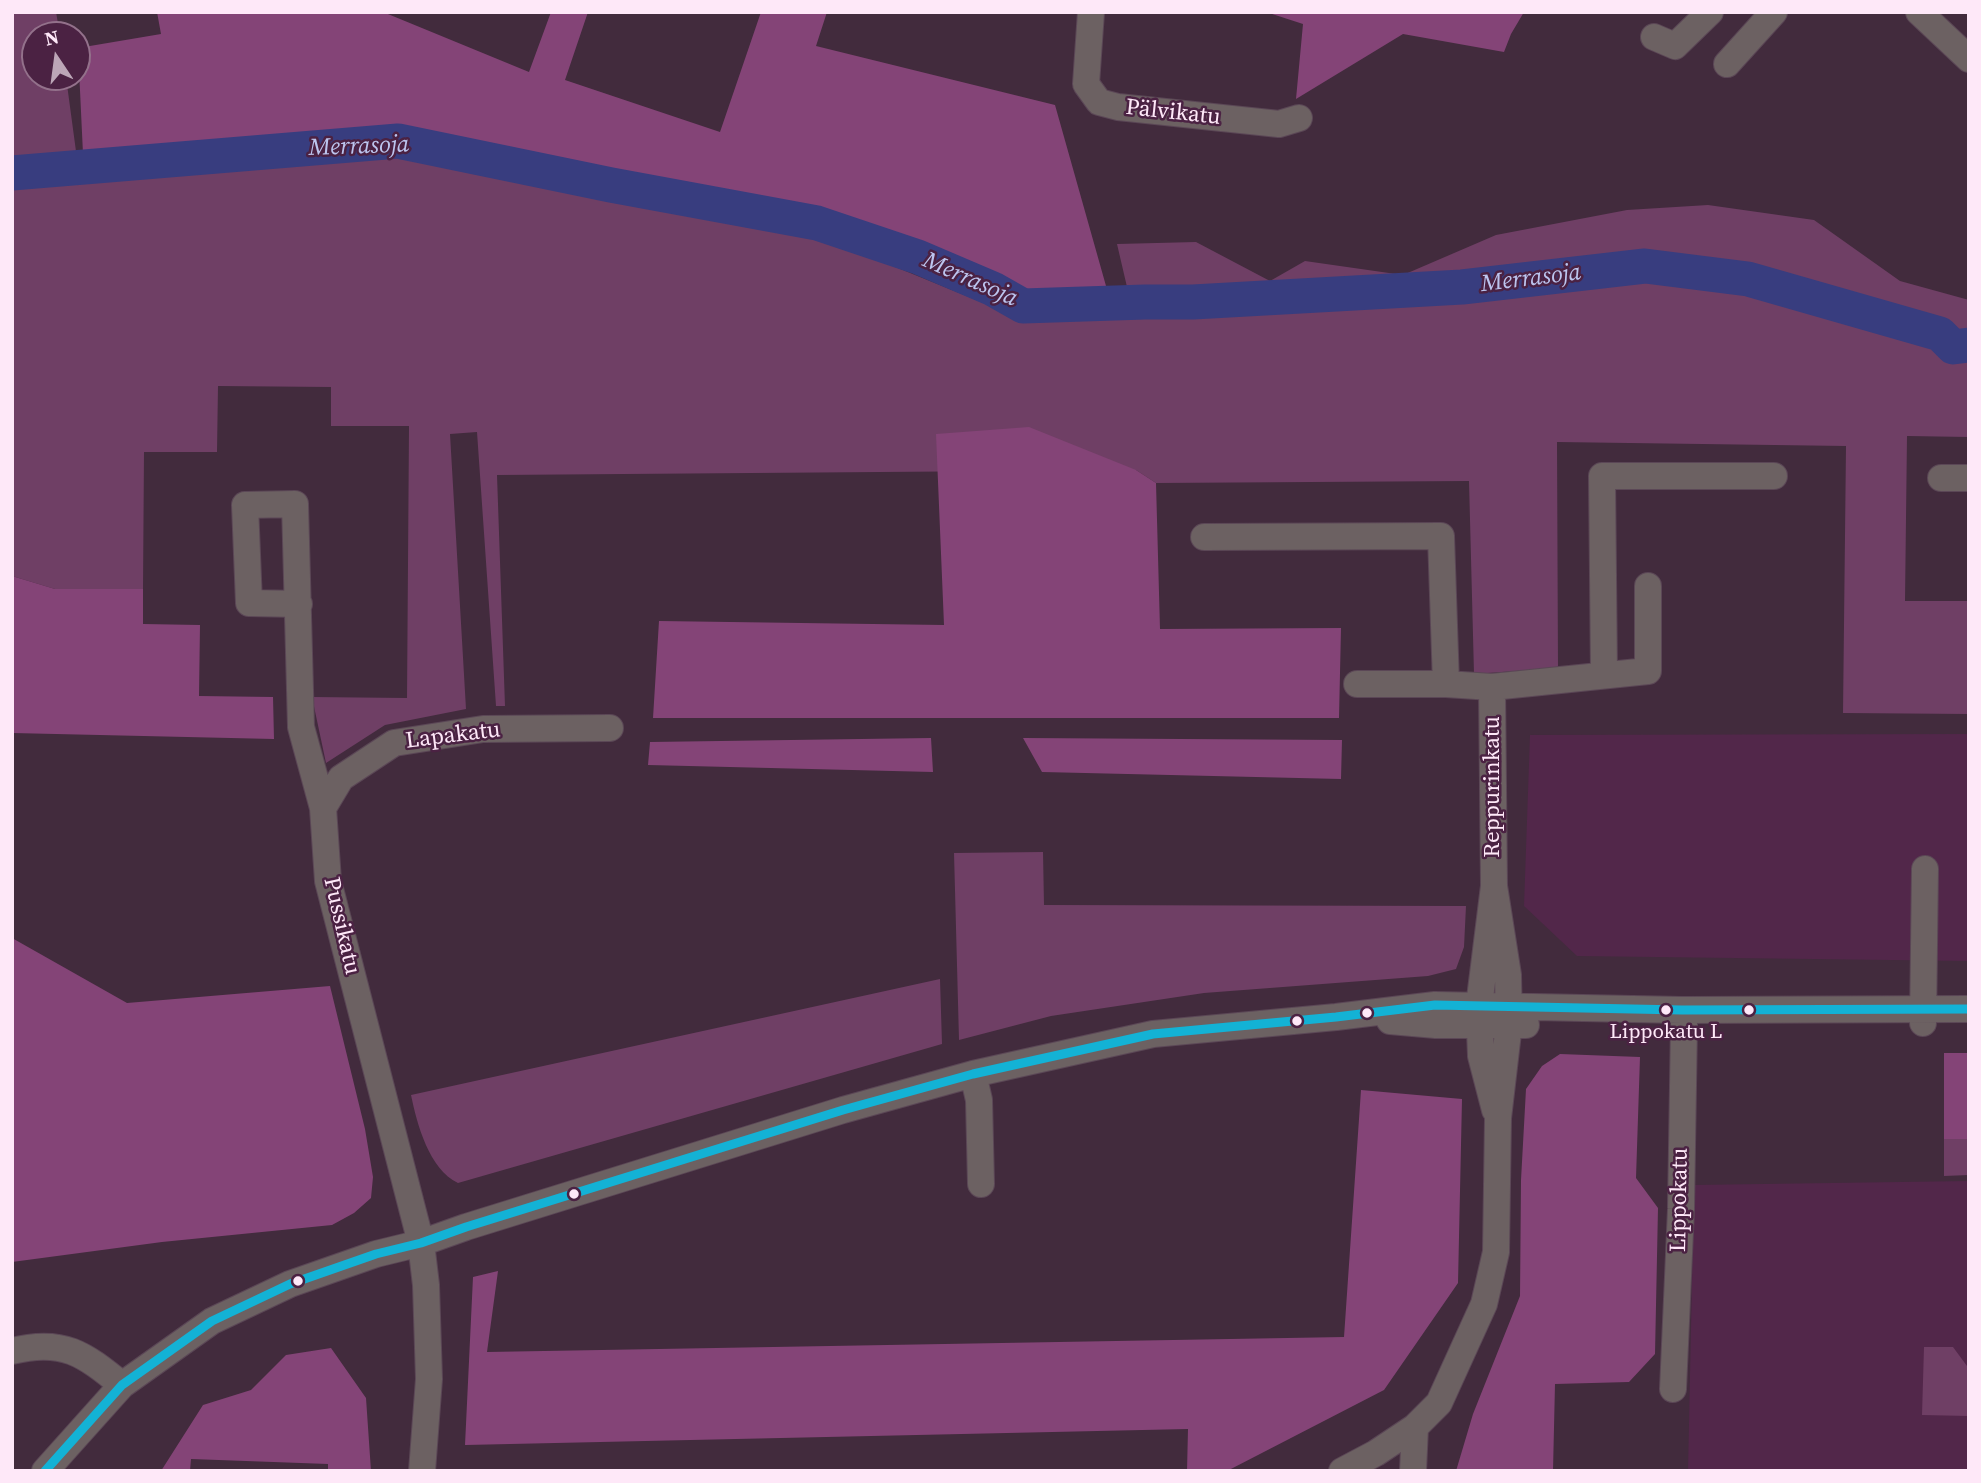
<!DOCTYPE html>
<meta charset="utf-8">
<style>
body{margin:0}
#map{position:relative;width:1981px;height:1483px;overflow:hidden;background:#422b3d;font-family:"Source Serif 4",serif}
canvas{display:block}
.frame{position:absolute;inset:0;border:14px solid #fee8f8;pointer-events:none}
.north{position:absolute;left:21px;top:21px;width:70px;height:70px;box-sizing:border-box;background:#4b2243;border:2px solid #93718b;border-radius:50%;rotate:347deg;font-size:19px;font-weight:700;line-height:28px;text-align:center;color:#fee8f8}
.north::after{content:'';display:block;margin:auto;width:24px;height:32px;background:#bca6b7;clip-path:polygon(50% 0,100% 100%,50% 72%,0 100%)}
</style>
<div id="map">
<canvas width="1981" height="1483"></canvas>
<div class="frame"></div>
<div class="north">N</div>
</div>
<script>
const g = document.querySelector('canvas').getContext('2d');
g.lineJoin = 'round';
function fill(path, color) { g.fillStyle = color; g.fill(path, 'evenodd'); }
function stroke(path, color, width, dash) { g.strokeStyle = color; g.lineWidth = width; g.lineCap = dash ? 'butt' : 'round'; g.setLineDash(dash || []); g.stroke(path); }
function write(font, color, halo, rows, align = 'center') {
  g.font = font + ' "Source Serif 4",serif'; g.lineWidth = 5; g.setLineDash([]); g.textBaseline = 'middle'; g.strokeStyle = halo; g.fillStyle = color; for (const [text, x, y, turn = 0] of rows) {
    g.save(); g.translate(x, y); g.rotate((+turn || 0) * Math.PI / 180); g.textAlign = isNaN(turn) ? turn : align; if (halo) g.strokeText(text, 0, 0); g.fillText(text, 0, 0); g.restore();
  }
}
const built = new Path2D(`
 M1969,734V961L1577,956L1524,906L1530,735Z
 M1969,1181V1471H1688L1694,1185Z`);
const green = new Path2D(`
 M12,12H56L60,35H35V77H66L80,181L400,155L817,235L1023,319L1134,317L1117,244L1196,242L1270,281L1305,261L1403,275L1496,235L1627,210L1708,205L1814,220L1900,281L1969,300V437L1907,436L1905,601H1969V714L1843,713L1846,446L1557,442L1558,668L1474,674L1469,481L1156,483L1136,470L497,475L505,706H496L477,432L450,434L466,709L385,725L326,763L312,697L407,698L409,426H331V387L218,386L217,452H144L143,589H55L12,576Z
 M1043,852L1044,905L1466,906L1464,947L1456,969L1428,976L1204,993L1051,1016L959,1040L954,853Z
 M940,979L942,1044L458,1183C429,1169 417,1124 411,1095Z
 M1944,1139H1969V1175L1944,1176Z
 M1924,1347H1953L1967,1366L1969,1416L1922,1415Z`);
const forest = new Path2D(`
 M157,12H383L529,72L551,12H588L565,80L720,132L761,12H827L816,46L1055,105L1108,293L1024,295L868,228L818,212L397,131L83,154L78,48L161,34Z
 M1266,12H1524L1511,34L1504,52L1403,34L1296,99L1303,24Z
 M1029,427L1136,470L1156,483L1160,629L1341,628L1339,718H653L659,621L944,625L936,434Z
 M12,576L55,589H143V624L200,625L199,696L273,697L274,739L12,733Z
 M931,738L933,772L648,765L650,742Z
 M1023,738L1342,740L1341,779L1042,772Z
 M12,938L127,1003L330,986L365,1129L373,1177L371,1198L354,1213L332,1225L162,1242L12,1262Z
 M1944,1053H1969V1139H1944Z
 M1560,1054L1640,1057L1636,1178L1658,1208L1655,1354L1629,1382L1555,1384L1553,1471H1456L1473,1414L1520,1296L1521,1180L1526,1089L1542,1066Z
 M1361,1090L1462,1099L1458,1283L1384,1390L1227,1471H1187L1188,1429L465,1445L473,1277L498,1271L487,1352L1344,1337Z
 M331,1348L366,1398L371,1471H328V1464L191,1459L190,1471H161L203,1405L251,1390L286,1355Z`);
const river = new Path2D(`
 M12,173L398,141L611,185L817,223L918,257L993,289L1023,306L1145,302H1193L1462,287L1645,266L1748,279L1940,334L1953,347L1969,345`);
const minor = new Path2D(`
 M1091,12L1086,84L1099,102L1118,107L1279,124L1299,118
 M1919,12L1969,59
 M1654,37L1675,46L1710,12
 M1727,64L1774,12
 M1941,478H1969
 M1204,537L1441,536L1446,684
 M299,604L249,603L245,505L295,504L301,727L323,808L328,881L421,1243L426,1285L429,1379L422,1471
 M1604,675L1602,476H1774
 M1357,684H1446L1492,687L1648,671V586
 M1492,687L1494,886L1479,1006L1481,1056L1495,1110
 M323,808L341,778L394,743L483,729L610,728
 M1390,1021L1436,1025H1526
 M1923,1023L1925,869
 M973,1074L979,1100L981,1184
 M12,1351C63,1338 84,1354 122,1385
 M1673,1389L1681,1209L1684,1024L1682,1010
 M45,1471L122,1385L212,1321L290,1284L376,1254L421,1243L466,1227L843,1110L973,1074L1153,1034L1336,1017L1435,1005L1682,1010L1969,1009
 M1342,1471L1376,1453L1415,1427L1439,1403L1484,1304L1496,1252L1498,1118L1509,1024L1508,975L1494,886
 M1413,1471L1415,1427`);
const bus1 = new Path2D(`
 M45,1471L122,1385L212,1321L290,1284L376,1254L421,1243L466,1227L843,1110L973,1074L1153,1034L1336,1017L1435,1005L1682,1010L1969,1009`);
const markers = [
 [1666,1010,6,"#fee8f8"],
 [1749,1010,6,"#fee8f8"],
 [1367,1013,6,"#fee8f8"],
 [1297,1021,6,"#fee8f8"],
 [574,1194,6,"#fee8f8"],
 [298,1281,6,"#fee8f8"]
];
const busNames = [
 ["Lippokatu L",1666,1033]
];
const streetNames = [
 ["Pälvikatu",1173,113,6],
 ["Lapakatu",453,736,-7],
 ["Reppurinkatu",1493,787,-90],
 ["Pussikatu",341,926,77],
 ["Lippokatu",1680,1200,-89]
];
const waterNames = [
 ["Merrasoja",359,147,-2],
 ["Merrasoja",1531,279,-7],
 ["Merrasoja",970,280,24]
];
fill(built, '#52274a');
fill(green, '#6f3f65');
fill(forest, '#844477');
stroke(river, '#383d7f', 35);
stroke(minor, '#5b4756', 28);
stroke(minor, '#6c6162', 26);
stroke(bus1, '#13b2d5', 9);
for (const [x, y, r, color] of markers) { const dot = new Path2D(); dot.arc(x, y, r, 0, 2 * Math.PI); g.fillStyle = color; g.fill(dot); stroke(dot, '#4b2243', 2.5); }
write('21px', '#fee8f8', '#4b2243', busNames);
write('23px', '#fee8f8', '#4b2243', streetNames);
write('italic 24px', '#bcc5ef', '#4b2243', waterNames);
</script>
